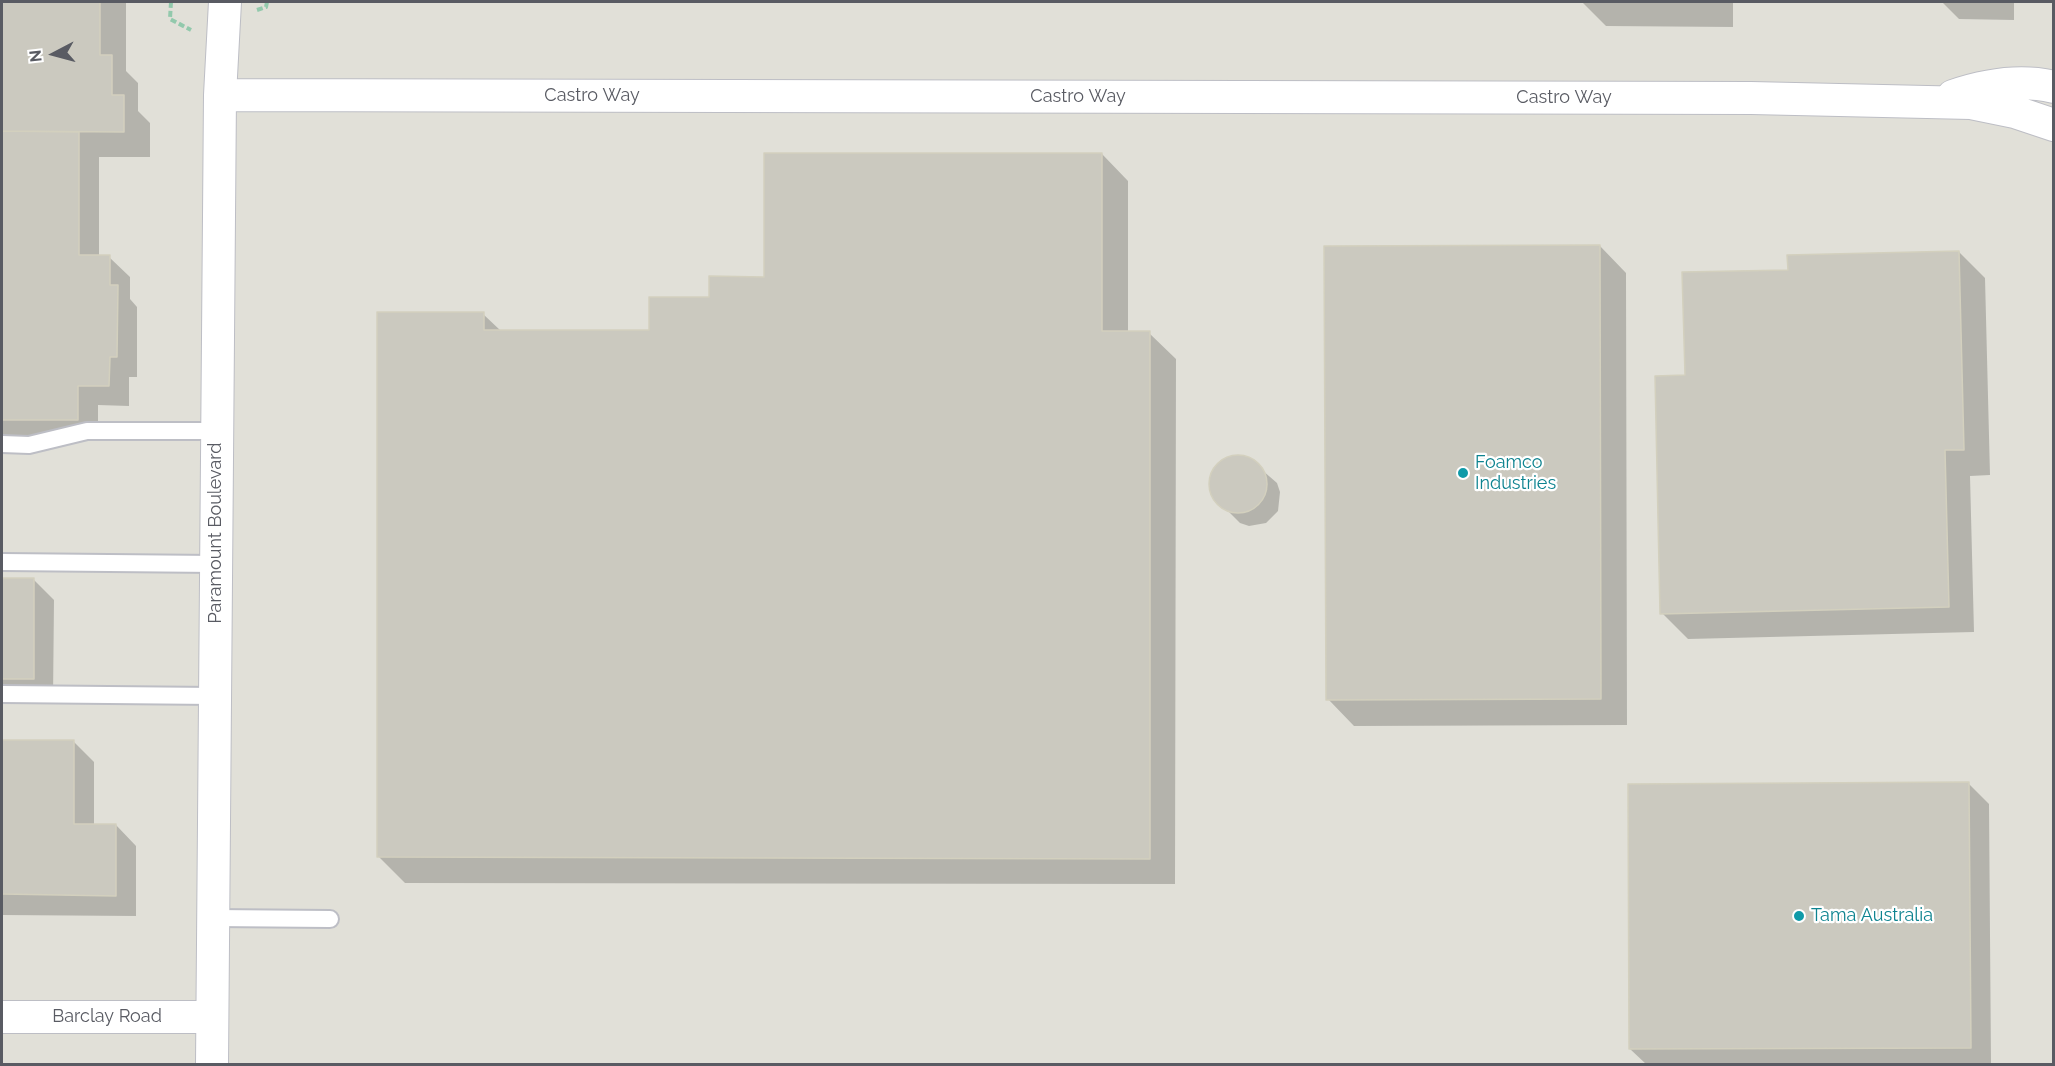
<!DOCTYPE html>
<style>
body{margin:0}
#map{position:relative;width:2055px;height:1066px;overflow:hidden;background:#eeede0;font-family:Raleway,sans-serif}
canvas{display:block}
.frame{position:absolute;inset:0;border:3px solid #595b63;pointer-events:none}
.north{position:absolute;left:24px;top:24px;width:60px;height:60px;-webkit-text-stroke:4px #fff;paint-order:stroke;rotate:264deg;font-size:16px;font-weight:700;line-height:24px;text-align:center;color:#595b63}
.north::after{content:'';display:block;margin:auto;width:21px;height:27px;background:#595b63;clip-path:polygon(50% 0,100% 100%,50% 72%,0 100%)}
</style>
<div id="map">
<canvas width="2055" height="1066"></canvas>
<div class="frame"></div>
<div class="north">N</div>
</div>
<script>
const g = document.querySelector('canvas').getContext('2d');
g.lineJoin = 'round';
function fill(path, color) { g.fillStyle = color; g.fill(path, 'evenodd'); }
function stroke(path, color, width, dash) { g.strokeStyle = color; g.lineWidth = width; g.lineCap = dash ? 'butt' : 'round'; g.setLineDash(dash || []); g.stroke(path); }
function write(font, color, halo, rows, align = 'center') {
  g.font = font + ' Raleway,sans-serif'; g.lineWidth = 4.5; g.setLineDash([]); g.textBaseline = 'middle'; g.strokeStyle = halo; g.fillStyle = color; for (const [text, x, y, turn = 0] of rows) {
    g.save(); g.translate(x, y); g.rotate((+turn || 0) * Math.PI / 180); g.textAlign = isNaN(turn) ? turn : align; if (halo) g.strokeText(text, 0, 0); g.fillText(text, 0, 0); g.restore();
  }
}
const industrial = new Path2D(`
 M2,2H2053V1064H2Z`);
const shadow = new Path2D(`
 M2,2H126V71L138,83V111L150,123V157H99V257H109L130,277V299L137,307V377H129V406L98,405V440H2Z
 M1582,2H1733V27L1606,26Z
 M1942,2H2014V20L1959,19Z
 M1102,154L1128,181V333H1149L1176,359L1175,884L405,883L379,857L483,314L501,331L651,332L710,298Z
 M1600,246L1626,273L1627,725L1354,726L1328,699Z
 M1959,252L1985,278L1990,475L1970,476L1974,632L1688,639L1662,613L1687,377L1789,271Z
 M1247,457L1277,483L1280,492L1278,511L1266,523L1249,526L1240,523L1213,496L1210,487L1214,469L1229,458Z
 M2,579H33L54,600L53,699H2Z
 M2,742H74L94,762V825H116L136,846V916L2,915Z
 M1969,784L1989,804L1991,1064H1646L1630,1049Z`);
const building = new Path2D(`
 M2,2H100V55H112V95H124V132L2,131Z
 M2,131L79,132V255H110V285H118L117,357H110L109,386H78V420H2Z
 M764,153H1102V331H1150V859L377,857V312H484V330H649V297H709V276L764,277Z
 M1600,245L1601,699L1326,700L1324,246Z
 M1959,251L1964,450H1945L1949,607L1660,614L1655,376L1685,375L1682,272L1788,270L1787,255Z
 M1209 484a29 29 0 1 1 58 0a29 29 0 1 1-58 0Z
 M2,578H34V679H2Z
 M2,740H74V824H116V896L2,894Z
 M1969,782L1971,1048L1629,1049L1628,784Z`);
const path = new Path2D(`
 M171,2L170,19L191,30
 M257,10L266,7L267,2`);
const service = new Path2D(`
 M2,444L29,445L87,431H217
 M2,562L216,564
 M2,694L215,696
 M213,918L330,919`);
const minor = new Path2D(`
 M220,95L1751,98L1971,103L2015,112L2054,125
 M1953,96C1985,85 2020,79 2054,87
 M2,1017H212
 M212,1064L220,95L225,2`);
const markers = [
 [1463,473,6,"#0f9aa8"],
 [1799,916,6,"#0f9aa8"]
];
const streetNames = [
 ["Castro Way",592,96],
 ["Castro Way",1078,97],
 ["Castro Way",1564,98],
 ["Paramount Boulevard",216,533,-90],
 ["Barclay Road",107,1017]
];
const cultureNames = [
 ["Foamco",1475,463],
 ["Industries",1475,484],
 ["Tama Australia",1811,916]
];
fill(industrial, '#e1e0d8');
fill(shadow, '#0003');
fill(building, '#cbc9bf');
stroke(building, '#d3d0be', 1.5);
stroke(service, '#bdbec5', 20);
stroke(minor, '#bdbec5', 34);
stroke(path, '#92c9ac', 4, [6, 3]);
stroke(service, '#fff', 16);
stroke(minor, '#fff', 32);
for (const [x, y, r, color] of markers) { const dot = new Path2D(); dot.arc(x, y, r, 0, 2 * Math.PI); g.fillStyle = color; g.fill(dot); stroke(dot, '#fff', 2); }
write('18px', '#595b63', '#fff', streetNames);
write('18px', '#0d838f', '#fff', cultureNames, 'left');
</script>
